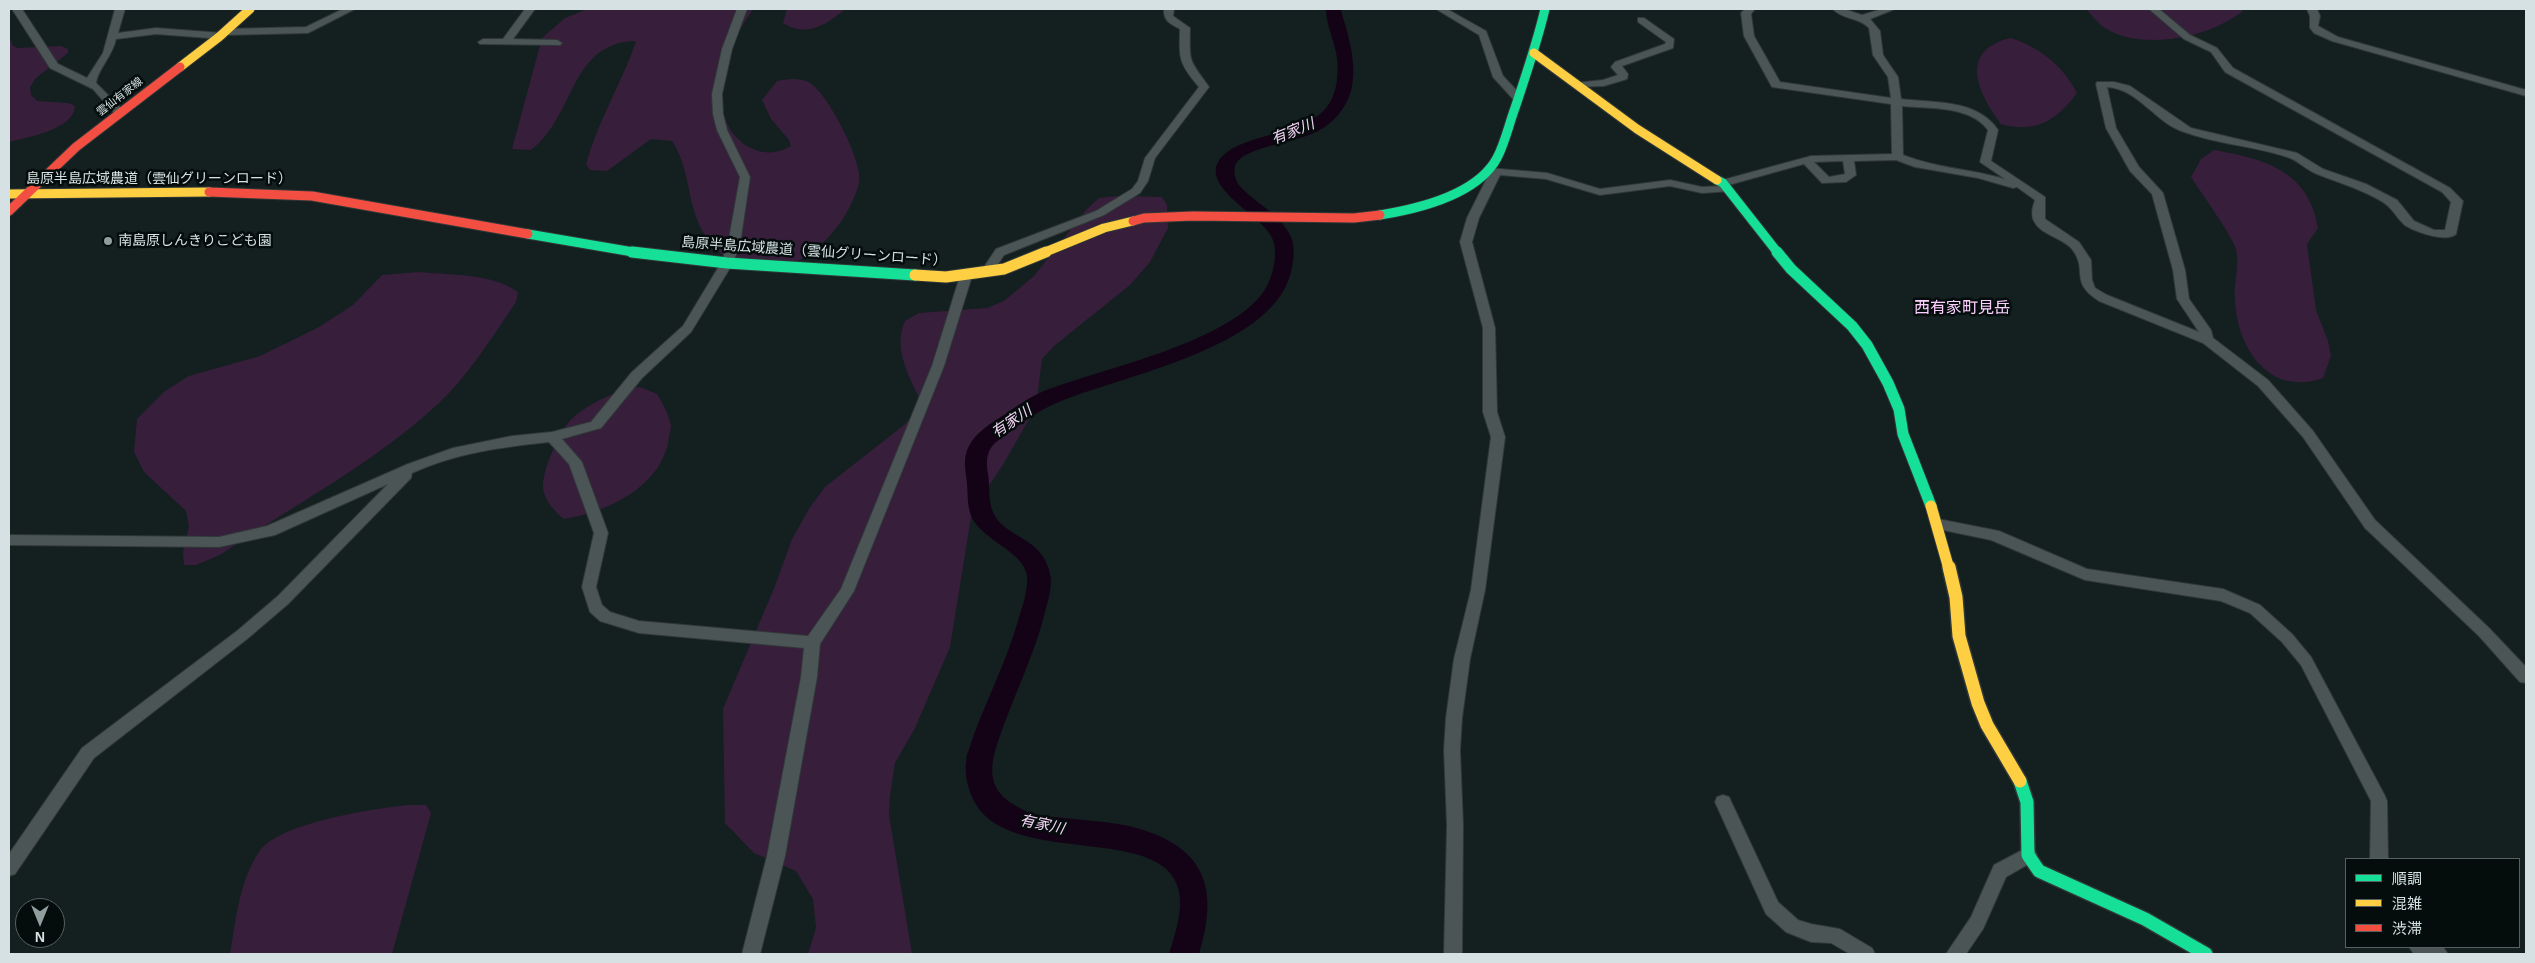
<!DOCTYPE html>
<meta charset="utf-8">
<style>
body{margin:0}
#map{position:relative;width:2535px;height:963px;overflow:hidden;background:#141f20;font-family:Helvetica,"Noto Sans JP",sans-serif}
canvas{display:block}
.frame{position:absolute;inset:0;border:10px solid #d5e1e2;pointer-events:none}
.legend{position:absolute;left:2345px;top:858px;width:175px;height:90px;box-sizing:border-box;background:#040c0c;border:1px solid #586162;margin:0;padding:6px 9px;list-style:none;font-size:15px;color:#d5e1e2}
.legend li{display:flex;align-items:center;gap:10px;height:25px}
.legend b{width:25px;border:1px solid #586162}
.north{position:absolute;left:15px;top:898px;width:50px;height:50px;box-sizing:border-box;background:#040c0c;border:1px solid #586162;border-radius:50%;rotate:180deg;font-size:14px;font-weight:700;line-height:20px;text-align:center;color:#d5e1e2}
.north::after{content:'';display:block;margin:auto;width:18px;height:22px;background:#919d9e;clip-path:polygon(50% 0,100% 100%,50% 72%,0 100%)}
</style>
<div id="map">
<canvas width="2535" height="963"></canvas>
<div class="frame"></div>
<ul class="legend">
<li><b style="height:6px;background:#16e098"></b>順調</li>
<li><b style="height:6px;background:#ffcf43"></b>混雑</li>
<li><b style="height:6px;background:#f24e42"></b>渋滞</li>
</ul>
<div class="north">N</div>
</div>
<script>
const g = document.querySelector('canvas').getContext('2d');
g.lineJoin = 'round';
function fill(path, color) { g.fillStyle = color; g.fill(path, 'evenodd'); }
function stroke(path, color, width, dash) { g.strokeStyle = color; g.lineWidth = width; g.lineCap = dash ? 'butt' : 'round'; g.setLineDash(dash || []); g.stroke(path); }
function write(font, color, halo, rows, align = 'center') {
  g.font = font + ' Helvetica,"Noto Sans JP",sans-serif'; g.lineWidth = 5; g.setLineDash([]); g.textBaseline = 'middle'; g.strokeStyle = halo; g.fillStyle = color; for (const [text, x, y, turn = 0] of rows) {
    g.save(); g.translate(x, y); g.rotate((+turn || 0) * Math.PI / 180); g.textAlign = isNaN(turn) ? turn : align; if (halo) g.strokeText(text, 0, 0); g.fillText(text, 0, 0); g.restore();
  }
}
const green = new Path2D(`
 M588,9H753C741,28 725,51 723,75C721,91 721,113 729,127C742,150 769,160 791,146L789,140L771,119L762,100L777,81C787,79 801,77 810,83C828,94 864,163 859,183C844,241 773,302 718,251C683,218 695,175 672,141L651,139L607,171L590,170L586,164C598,121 621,84 636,42L633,41C569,45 575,117 531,150L512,149L542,38L565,18Z
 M787,9H845C827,25 805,38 783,23Z
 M2086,9H2242V12C2234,17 2227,22 2218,26C2187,40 2136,48 2105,28C2098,24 2092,15 2086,9Z
 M9,36L13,46L17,48L61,46L68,49V53L36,78L30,87L31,95L37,101L68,103L75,106C74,130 27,137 9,142Z
 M2010,38C2040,47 2063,66 2077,93C2057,120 2036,134 2001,124C1978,93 1958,51 2010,38Z
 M2214,150C2265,159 2309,171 2318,228L2307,244L2316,310L2328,341L2331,356L2323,378C2270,397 2238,350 2235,302C2233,284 2240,266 2236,249C2233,237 2199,190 2191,177L2201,159Z
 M1119,196L1162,197L1167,205L1168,228L1150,262L1130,285L1054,346L1042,359L1036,407L1004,463L972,511L950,647L915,728L895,763L890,796L889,815L912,954H808L816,928L813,899L796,871L754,853L725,823L723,709L775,586L792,539L810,507L825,487L904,425L913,415L919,398C908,374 893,347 905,321L919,313L987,308L1004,301L1034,276L1087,209L1099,198Z
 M419,272C450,275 491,273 518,292L516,302C492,337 469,375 438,404C373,464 292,506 220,555L196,565H184L183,552L189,526L186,511L144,472L134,452L137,419L165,391L189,376L260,356L319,327L353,305L382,275Z
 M640,387L657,394C662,403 668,412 670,422C672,426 670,432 669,437C663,486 608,512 564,519C555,512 544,500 543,488C542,470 558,437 568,423C581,407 619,388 640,387Z
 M409,805H426L431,813L392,954H230C236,920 239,882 259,852C277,823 376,808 409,805Z`);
const river = new Path2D(`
 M1326,9H1341C1342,16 1345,23 1347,31C1352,50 1356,71 1351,91C1346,108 1334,123 1318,131C1299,142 1249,146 1237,162C1232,169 1235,178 1238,184C1254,203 1281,214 1291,237C1295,246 1294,258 1292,267C1279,348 1122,375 1059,402C1036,411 1015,428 995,443C986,451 986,463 988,474C990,486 988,501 993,512C1003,538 1043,536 1050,574C1053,586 1048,600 1045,612C1033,661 1008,706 994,755C987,787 1001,800 1030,813C1062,820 1096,819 1129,826C1202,844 1221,884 1199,954H1169C1175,934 1183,912 1179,891C1164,821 1006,870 973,799C966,784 964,771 967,755C982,707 1007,663 1020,614C1024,602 1028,588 1027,576C1024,552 984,541 972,518C967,507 968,496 967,484C966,471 962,459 969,446C976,432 990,424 1004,415C1017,406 1030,397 1044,391C1102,368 1236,342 1267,286C1274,272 1279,250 1271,236C1259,212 1182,179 1233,148C1282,124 1344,135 1337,58C1335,42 1326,25 1326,9Z`);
const street = new Path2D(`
 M12,9H22L58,64L87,78L103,53L115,9H125L118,33L156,28L222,33L223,30L226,29L306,27L343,9H355L308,33L226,35L225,38L222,39L156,34L116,39C112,57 98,69 96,83L123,110V114H115L93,89L50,68Z
 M525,9H535L513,39L557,40L562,43L560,45L480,44L478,42L483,39H503Z
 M737,9H747L732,49L722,94L723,114L727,130L750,177L740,244L733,263L691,332L642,378L601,428L562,439L582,462L608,533L596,587L602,605L610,612L639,621L808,636L841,589L932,366L960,276L966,272L972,276L944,366L854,591L820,644L817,677L785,856L760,954H742L767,856L801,677L804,648L639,633L600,621L590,612L582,587L594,533L569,464L549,442C502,447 456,453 412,473L411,478L288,604L247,639L94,758L15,874L9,876V854L82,748L237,631L278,596L388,484L275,535L219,547L9,545V535L219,537L267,526L408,464L453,448L512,436L552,432L591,422L632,372L683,326L721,263L728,244L740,177L717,130L713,114L712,94L722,49Z
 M1164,9H1174L1173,16L1190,28C1189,63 1189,59 1209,87L1155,158L1148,181L1140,193L1104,215L1004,255L990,276H982L980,273L996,249L1096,211L1132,189L1138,181L1145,158L1199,87C1179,63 1179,60 1180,29C1171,24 1163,21 1164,9Z
 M1436,9H1447L1486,31L1503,76L1521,95V99H1513L1493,77L1479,35Z
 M1745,9H1755L1751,14L1754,36L1780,82L1891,98L1888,77L1873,55L1869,28C1859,17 1843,20 1833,9H1844L1862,15L1882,9H1895L1870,19L1880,31L1883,55L1898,77L1901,99C1935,103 1977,99 1998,130L1991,161L2045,197V219L2079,242L2091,260L2092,280L2095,288L2107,295L2199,332L2177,299L2173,270L2152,194L2130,171L2106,128L2096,84L2097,82H2114L2130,86L2191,128L2297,153L2323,169L2366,184L2397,200L2414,221L2434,230H2445L2451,202L2442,192L2225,72L2211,52L2184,39L2149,9H2159L2190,35L2217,48L2233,68L2450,188L2463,201L2456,234C2447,243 2416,232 2406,226C2394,216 2394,207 2376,198C2357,188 2337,182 2317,174C2306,170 2298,160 2287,157C2254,146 2217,144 2184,132C2155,123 2139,89 2107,87L2116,128L2139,167L2163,193L2185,270L2189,299L2211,330L2213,338L2268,380L2313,431L2375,520L2489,628L2526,667V683L2520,682L2479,636L2365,528L2303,437L2258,386L2203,343L2099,301C2068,281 2089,271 2072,249C2062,237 2039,235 2033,219C2031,212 2033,206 2035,200L2017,187L2013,188L1978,178L1915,167L1896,160L1854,161L1856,175L1846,182L1822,183L1804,164L1725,186L1732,187V191L1702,193L1670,186L1600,195L1546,179L1500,175L1479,218L1472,242L1495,328L1497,412L1505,437L1485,590L1470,659L1462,718L1460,750L1463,825L1462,954H1444L1447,825L1444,750L1446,718L1454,659L1471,590L1491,437L1483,412V328L1460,242L1467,218L1489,174L1484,171L1489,168L1547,173L1600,189L1670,180L1702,187L1722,186L1718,183L1719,181L1811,156L1892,154L1891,104L1772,87L1744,36L1741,13ZM1902,106C1929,109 1970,105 1988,130L1980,162L2005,179C1971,169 1935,168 1903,155ZM1843,161L1845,174L1829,177L1814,162Z
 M2307,9H2317L2320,16L2318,26L2338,37L2526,90V96L2332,41L2314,33L2310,28V16Z
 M1638,18H1644L1674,39L1673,48L1622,66L1628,74L1627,79L1604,86L1575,87V83L1603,80L1618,75L1611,67L1615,62L1665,44L1666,42L1638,22Z
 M1938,519L1999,531L2087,569L2223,589L2260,605L2292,634L2311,657L2385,796L2387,801L2388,859H2370L2371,801L2301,665L2282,642L2250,613L2221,601L2085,580L1991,540L1933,528L1931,524L1933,520Z
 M1723,795L1729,797L1778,902L1798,920L1811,924L1840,929L1872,948L1875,954H1850L1831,943L1811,942L1786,932L1766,914L1715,802L1717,797Z
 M2028,847L2034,849L2037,855L2034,861L2006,877L1983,929L1966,954H1946L1971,917L1994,865Z
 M2409,947H2443L2448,954H2414Z`);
const fastFar2 = new Path2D(`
 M1717,180L1723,183L1778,253
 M1380,215C1417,209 1477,195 1497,158C1505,143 1509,124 1515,108C1526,75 1537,43 1545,9
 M528,234L639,253`);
const fastFar1 = new Path2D(`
 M632,252L727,263L915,275
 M1777,252L1791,269L1852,326L1867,345L1888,383L1899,409L1903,434L1931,506`);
const fast = new Path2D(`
 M2020,781L2027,802L2028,855L2039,871L2145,919L2206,954`);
const slowFar2 = new Path2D(`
 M1534,53L1637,129L1717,180
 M180,67L219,37L250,9
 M9,194L209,192
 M1043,253L1104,228L1133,221`);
const slowFar1 = new Path2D(`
 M915,275L946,277L1004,269L1046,252
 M1931,506L1949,569`);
const slow = new Path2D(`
 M1949,567L1956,597L1959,636L1978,703L1987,725L2020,781`);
const jam = new Path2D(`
 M209,192L312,196L528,234
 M9,211L76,147L180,67
 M1133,221L1144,218L1193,216L1354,218L1380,215`);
const markers = [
 [108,241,5,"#919d9e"]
];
const farStreetnames = [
 ["雲仙有家線",120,97,-38]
];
const streetNames = [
 ["島原半島広域農道（雲仙グリーンロード）",159,179],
 ["島原半島広域農道（雲仙グリーンロード）",814,252,4]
];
const poiNames = [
 ["南島原しんきりこども園",118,241]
];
const waterNames = [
 ["有家川",1293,132,-22],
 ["有家川",1012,422,-34],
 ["有家川",1042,825,12]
];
const quarterNames = [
 ["西有家町見岳",1962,309]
];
fill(green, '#371e3b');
fill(river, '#140317');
stroke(street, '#303838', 2);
stroke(fastFar2, '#303838', 11);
stroke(fastFar1, '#303838', 13);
stroke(fast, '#303838', 16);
stroke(slowFar2, '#303838', 11);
stroke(slowFar1, '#303838', 13);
stroke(slow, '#303838', 16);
stroke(jam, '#303838', 11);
fill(street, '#4c5555');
stroke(fastFar2, '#16e098', 9);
stroke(fastFar1, '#16e098', 11);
stroke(fast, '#16e098', 13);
stroke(slowFar2, '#ffcf43', 9);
stroke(slowFar1, '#ffcf43', 11);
stroke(slow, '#ffcf43', 13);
stroke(jam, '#f24e42', 9);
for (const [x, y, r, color] of markers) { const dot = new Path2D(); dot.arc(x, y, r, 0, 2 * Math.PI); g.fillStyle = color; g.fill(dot); stroke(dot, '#040c0c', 2); }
write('11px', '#d5e1e2', '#040c0c', farStreetnames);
write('14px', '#d5e1e2', '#040c0c', streetNames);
write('14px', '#d5e1e2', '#040c0c', poiNames, 'left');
write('italic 15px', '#f5d4f6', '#040c0c', waterNames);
write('16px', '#fdcffe', '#040c0c', quarterNames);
</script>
